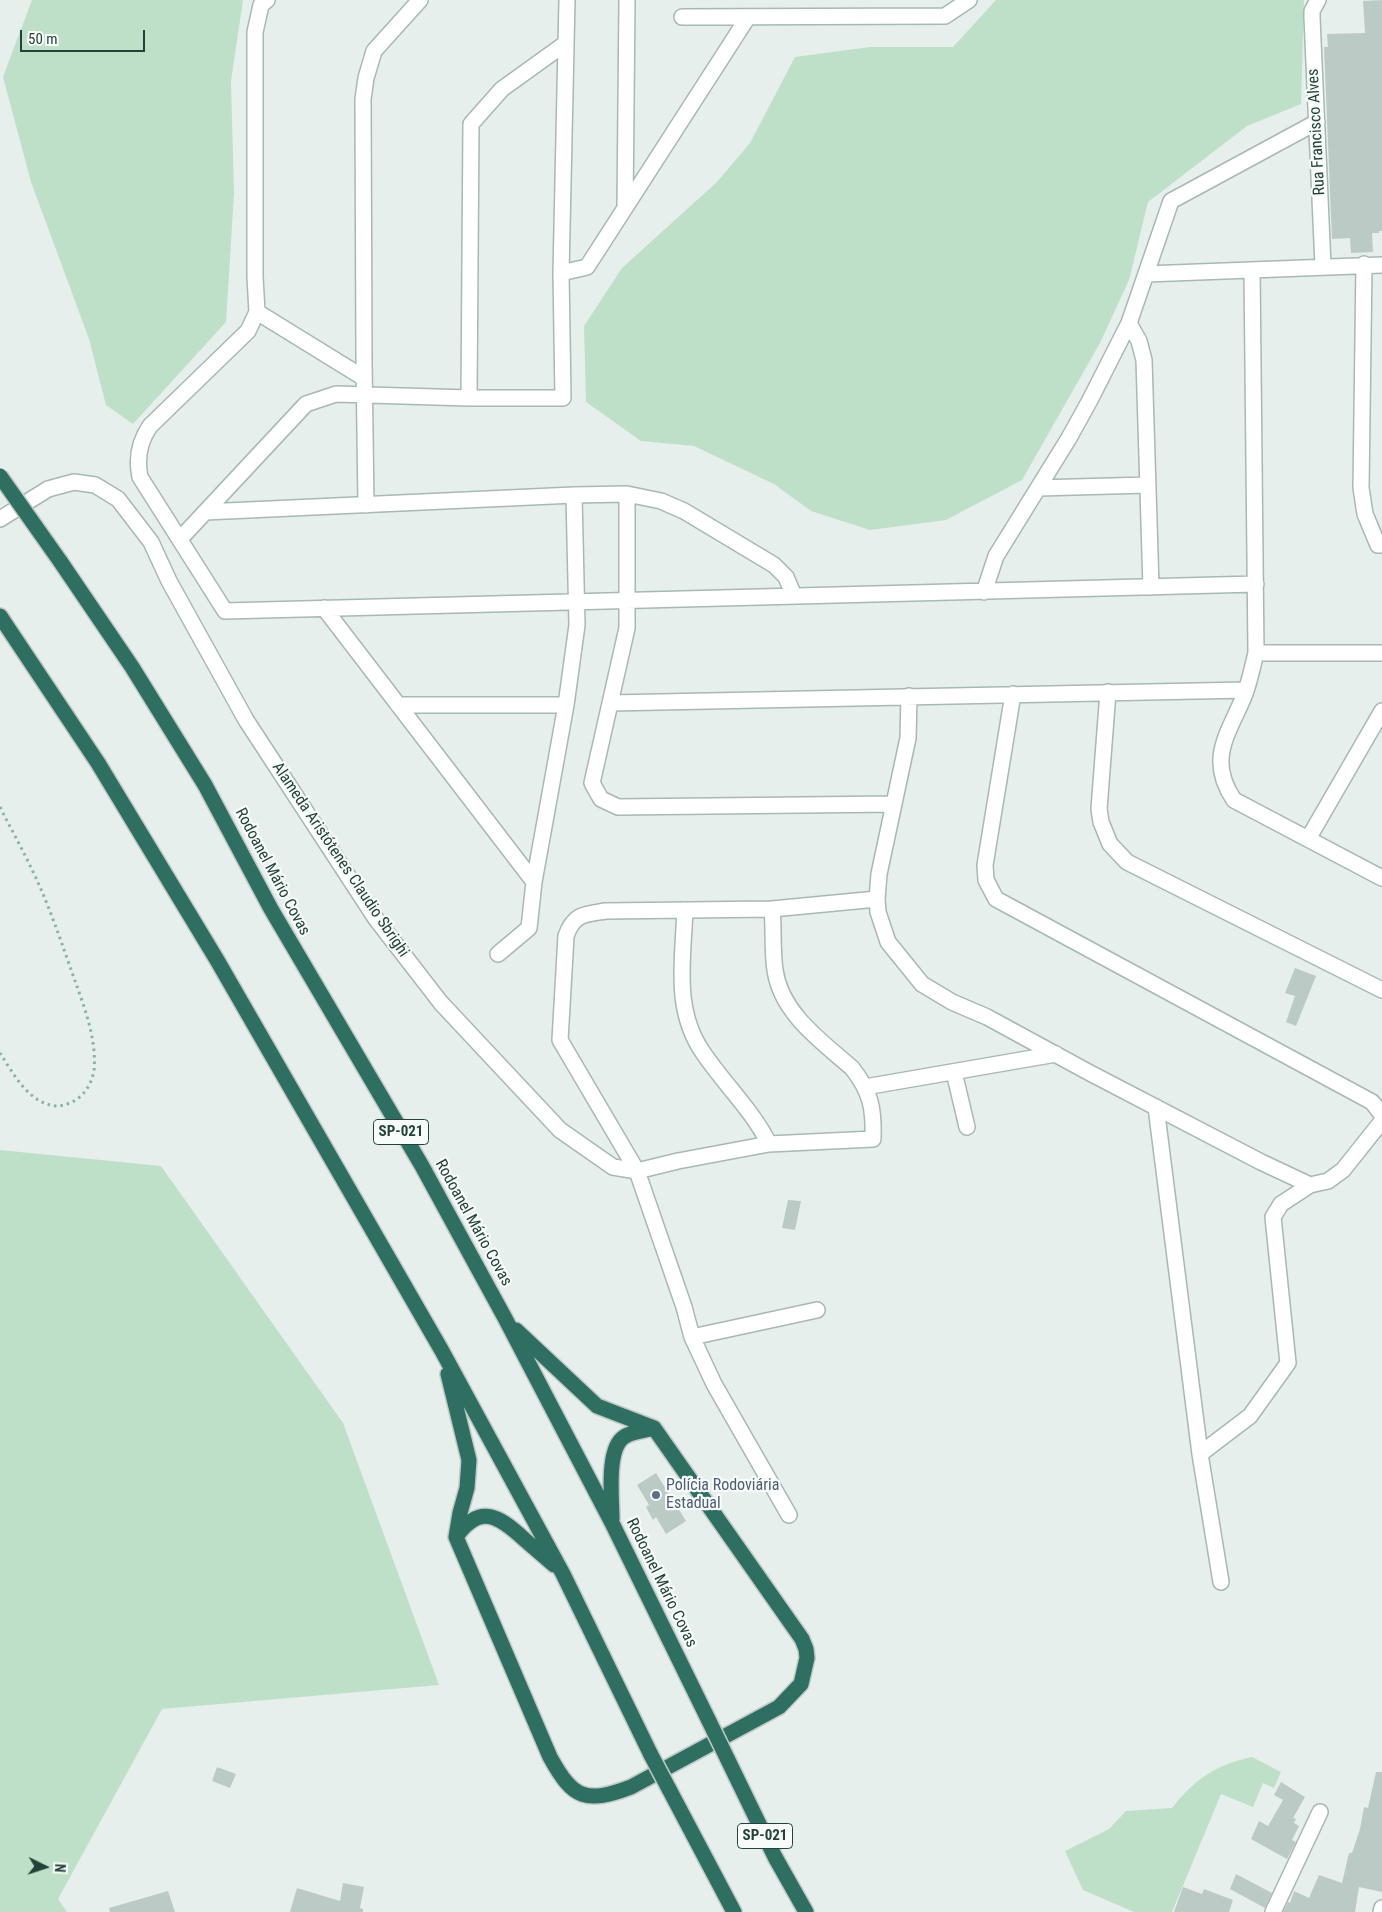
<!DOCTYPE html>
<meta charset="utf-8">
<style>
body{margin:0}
#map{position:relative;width:1382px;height:1912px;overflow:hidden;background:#e6efeb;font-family:"Roboto Condensed",sans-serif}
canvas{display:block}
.north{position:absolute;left:20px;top:1842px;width:50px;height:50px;-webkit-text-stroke:4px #f7fbf9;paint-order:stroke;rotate:94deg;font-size:14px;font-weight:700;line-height:20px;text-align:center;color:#24423a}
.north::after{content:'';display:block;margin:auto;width:18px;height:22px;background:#24423a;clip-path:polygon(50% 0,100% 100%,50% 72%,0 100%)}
.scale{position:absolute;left:20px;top:30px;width:125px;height:22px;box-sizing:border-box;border:2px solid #24423a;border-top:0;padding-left:6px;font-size:15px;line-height:18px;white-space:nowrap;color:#24423a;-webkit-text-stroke:4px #f7fbf9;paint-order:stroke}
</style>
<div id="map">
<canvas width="1382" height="1912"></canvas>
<div class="north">N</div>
<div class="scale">50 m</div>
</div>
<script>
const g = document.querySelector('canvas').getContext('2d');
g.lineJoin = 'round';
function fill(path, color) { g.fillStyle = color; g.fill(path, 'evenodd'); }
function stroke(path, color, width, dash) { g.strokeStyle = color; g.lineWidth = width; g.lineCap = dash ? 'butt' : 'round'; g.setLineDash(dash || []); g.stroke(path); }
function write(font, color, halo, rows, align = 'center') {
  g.font = font + ' "Roboto Condensed",sans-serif'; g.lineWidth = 4.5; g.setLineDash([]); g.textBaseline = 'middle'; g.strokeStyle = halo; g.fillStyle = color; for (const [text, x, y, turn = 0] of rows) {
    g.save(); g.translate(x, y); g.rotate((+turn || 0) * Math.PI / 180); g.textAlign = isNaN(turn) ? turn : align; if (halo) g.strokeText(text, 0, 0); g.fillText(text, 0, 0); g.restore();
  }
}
const green = new Path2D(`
 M32,0H243L231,81L234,193L226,322L133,424L106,405L89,339L31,182L3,77Z
 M996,0H1304L1301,104L1247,126L1148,202L1129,280L1100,343L1022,480L946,520L870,530L811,511L774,484L694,446L641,441L586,402L584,326L622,268L717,182L750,143L795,57L870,47H953Z
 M0,1150L161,1166L343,1423L439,1685L162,1709L58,1899L67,1912H0Z
 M1252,1757L1281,1772L1274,1788L1263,1783L1253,1807L1221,1794L1172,1912H1134L1083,1890L1065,1851L1109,1829L1126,1811L1172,1808C1195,1779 1215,1765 1252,1757Z`);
const building = new Path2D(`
 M1382,0V231H1379V233H1372L1373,252L1351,253L1350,238L1332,239L1324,47H1328L1327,34L1365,33L1363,1Z
 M1295,968L1316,976L1296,1026L1286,1022L1295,996L1285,993Z
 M788,1200L801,1201L795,1230L782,1228Z
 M656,1473L686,1521L666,1534L656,1517L653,1520L646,1507L649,1505L637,1485Z
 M217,1767L236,1774L230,1788L212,1781Z
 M1376,1772H1382V1892L1359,1887L1355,1912H1283L1288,1902L1290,1903L1294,1891L1309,1898L1319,1875L1342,1883L1349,1853H1352L1360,1829L1364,1807L1368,1808Z
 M1281,1782L1305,1797L1293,1818L1296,1819L1294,1823L1299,1826L1292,1840L1296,1842L1287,1859L1251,1839L1259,1821L1268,1826L1283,1800L1274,1795Z
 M1236,1874L1272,1893L1265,1908L1230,1889Z
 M343,1883L364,1887L360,1908L363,1909V1912H290L297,1888L340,1901Z
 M1183,1887L1202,1894L1204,1889L1233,1900L1229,1912H1174Z
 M168,1891L175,1912H110L109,1908Z`);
const path = new Path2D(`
 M0,807C12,831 25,854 36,878C51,911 62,944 74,978C84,1006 97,1040 94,1070C92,1083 85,1095 74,1101C68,1104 62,1106 56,1106C29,1104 13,1073 0,1053`);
const minor = new Path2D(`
 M267,0L261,5L255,32V277L257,312L248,331L150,426C139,442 136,458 140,477L225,611L1256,584
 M1318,0L1312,11V18L1323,266
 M682,17L945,16L969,0
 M625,208L627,0
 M1364,264L1361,488L1365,514L1378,545H1382
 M1252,270L1256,653C1253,665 1250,679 1246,691C1231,731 1205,757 1234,800L1382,878
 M561,273L587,267L748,17
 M1146,274L1382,265
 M257,312L364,378
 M1129,323L1139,341L1144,360L1151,587
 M469,398L471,124L502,89L566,43
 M1038,488L1148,485
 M627,494V628L592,783L601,799L618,807L894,804
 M366,505L364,362L363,99L366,78L374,51L420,0
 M205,512L574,495L627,494L661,501L684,511L774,565L786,577L794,596
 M0,519L48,489L74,482L95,485L118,499L151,542L169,581L246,720L376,919L441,1003L560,1130L613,1167L637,1171L678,1161L769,1144L873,1139C874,1109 871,1092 852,1068C821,1041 781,1013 775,970C772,950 774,929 772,909
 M180,539L306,404L336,394L469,398H563L561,273L567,0
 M984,592L996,556L1069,438L1090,400L1129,323L1171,201L1317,122
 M324,608L534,882
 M1256,653H1382
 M1108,692L1099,809L1101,822L1110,844L1127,862L1382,990
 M1013,694L985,865L986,880L996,899L1372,1102L1382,1115
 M909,696L908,738L879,874L877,899L878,912L888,942L922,984L952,1002L987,1017L1090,1073L1261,1162L1310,1185
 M611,703L1246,690
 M398,705H566
 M1308,839L1382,711
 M685,910C683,960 673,1011 704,1054C725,1085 753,1111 769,1144
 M498,954L529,928L534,882L566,705L577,625L574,495
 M954,1072L967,1127
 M865,1087L1056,1054
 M1156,1107L1200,1454L1221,1582
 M692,1337L817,1310
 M1200,1454L1250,1416L1288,1363L1273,1217L1281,1204L1310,1185L1328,1181L1343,1170L1382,1121
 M789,1515L714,1384L692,1337L684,1307L637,1171L560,1040L566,936C574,913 586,914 606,911L772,909L877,899
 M1273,1912L1320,1812
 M1381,1912L1382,1908`);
const highway = new Path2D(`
 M60,561L132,667L205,785L271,909L422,1166L506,1320L612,1523L709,1721
 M0,616L98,763L217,960L442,1351L563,1574L651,1755
 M448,1374L469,1460L467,1488L460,1513L456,1537L550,1757C573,1799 586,1804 631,1787L779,1707L801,1684L807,1658L806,1649L802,1639L654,1428L597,1406L516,1330
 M612,1519C612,1499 606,1449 624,1437C632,1431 644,1431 654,1428
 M456,1537C480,1503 499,1516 524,1539C534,1548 544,1556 554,1565
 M727,1758L775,1857L806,1912
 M669,1789L734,1912`);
const highwayBridge = new Path2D(`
 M0,476L60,561
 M709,1721L727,1758
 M651,1755L669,1789`);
const markers = [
 [656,1495,5,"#5c6f8a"]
];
const shields = [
 [401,1132,55],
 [765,1836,55]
];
const shieldNames = [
 ["SP-021",401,1132],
 ["SP-021",765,1836]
];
const streetNames = [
 ["Rua Francisco Alves",1317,132,-93],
 ["Alameda Aristótenes Claudio Sbrighi",340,860,56],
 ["Rodoanel Mário Covas",272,872,62],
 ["Rodoanel Mário Covas",473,1223,61],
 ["Rodoanel Mário Covas",661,1583,64]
];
const serviceNames = [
 ["Polícia Rodoviária",666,1486],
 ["Estadual",666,1504]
];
fill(green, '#bfe0c8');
fill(building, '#bbcac4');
stroke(minor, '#a8b8b2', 18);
stroke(highway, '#c2cac8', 18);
stroke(path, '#86b3a5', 3, [2.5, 4]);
stroke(minor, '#fff', 15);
stroke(highway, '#2f6f62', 15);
stroke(highwayBridge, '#c2cac8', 18, []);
stroke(highwayBridge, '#2f6f62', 15);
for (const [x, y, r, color] of markers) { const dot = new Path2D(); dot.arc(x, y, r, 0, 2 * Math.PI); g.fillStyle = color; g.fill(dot); stroke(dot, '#f7fbf9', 2); }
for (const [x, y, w] of shields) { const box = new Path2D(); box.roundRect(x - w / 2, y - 12.5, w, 25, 4); g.fillStyle = '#f7fbf9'; g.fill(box); stroke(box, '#24423a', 1); }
write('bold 15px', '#24423a', null, shieldNames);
write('16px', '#24423a', '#f7fbf9', streetNames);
write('16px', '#4e5e75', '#f7fbf9', serviceNames, 'left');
</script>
